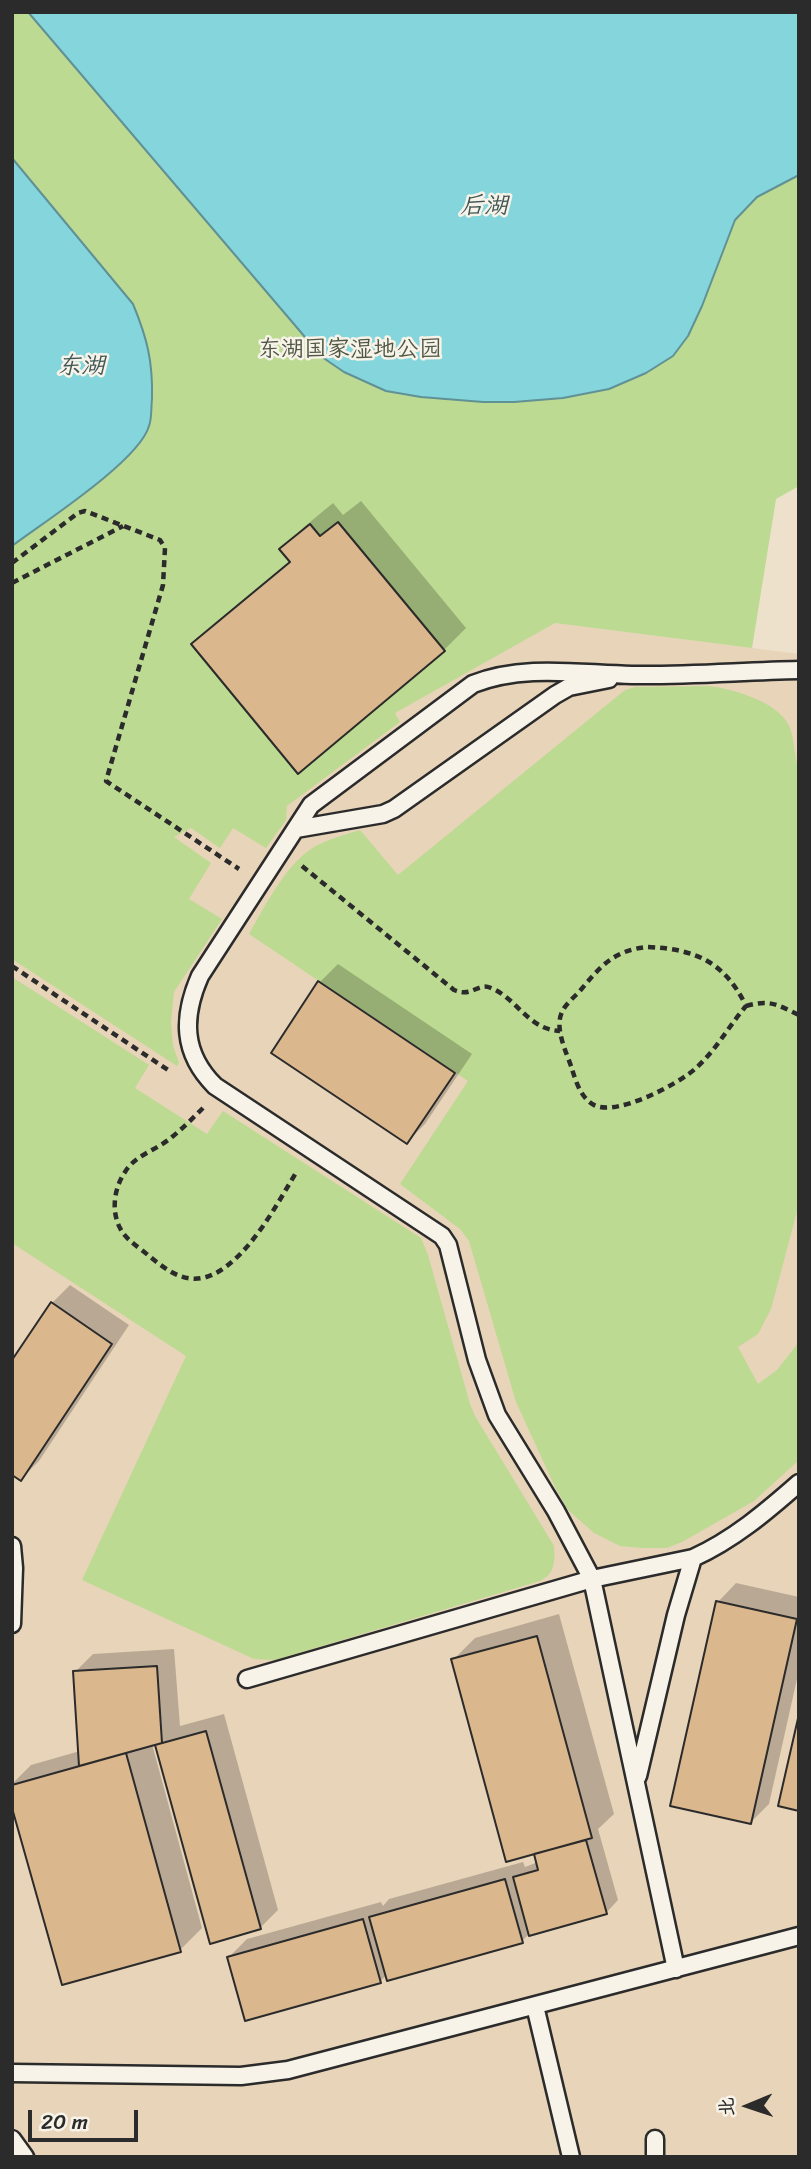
<!DOCTYPE html>
<meta charset="utf-8">
<style>
body{margin:0}
#map{position:relative;width:811px;height:2169px;overflow:hidden;background:#eee1cc;font-family:Sriracha,"LXGW WenKai TC",sans-serif}
canvas{display:block}
.frame{position:absolute;inset:0;border:14px solid #2b2b2b;pointer-events:none}
.north{position:absolute;left:713px;top:2071px;width:70px;height:70px;-webkit-text-stroke:5px #f7f3e8;paint-order:stroke;rotate:268deg;font-size:19px;font-weight:700;line-height:28px;text-align:center;color:#2b2b2b}
.north::after{content:'';display:block;margin:auto;width:24px;height:32px;background:#2b2b2b;clip-path:polygon(50% 0,100% 100%,50% 72%,0 100%)}
.scale{position:absolute;left:28px;top:2110px;width:110px;height:32px;box-sizing:border-box;border:4px solid #2b2b2b;border-top:0;padding-left:9px;font-size:21px;line-height:24px;white-space:nowrap;color:#2b2b2b;-webkit-text-stroke:5px #f7f3e8;paint-order:stroke}
</style>
<div id="map">
<canvas width="811" height="2169"></canvas>
<div class="frame"></div>
<div class="north">北</div>
<div class="scale">20 m</div>
</div>
<script>
const g = document.querySelector('canvas').getContext('2d');
g.lineJoin = 'round';
function fill(path, color) { g.fillStyle = color; g.fill(path, 'evenodd'); }
function stroke(path, color, width, dash) { g.strokeStyle = color; g.lineWidth = width; g.lineCap = dash ? 'butt' : 'round'; g.setLineDash(dash || []); g.stroke(path); }
function write(font, color, halo, rows, align = 'center') {
  g.font = font + ' Sriracha,"LXGW WenKai TC",sans-serif'; g.lineWidth = 5; g.setLineDash([]); g.textBaseline = 'middle'; g.strokeStyle = halo; g.fillStyle = color; for (const [text, x, y, turn = 0] of rows) {
    g.save(); g.translate(x, y); g.rotate((+turn || 0) * Math.PI / 180); g.textAlign = isNaN(turn) ? turn : align; if (halo) g.strokeText(text, 0, 0); g.fillText(text, 0, 0); g.restore();
  }
}
const built = new Path2D(`
 M12,546L565,624L799,654V2157H12Z`);
const green = new Path2D(`
 M12,12H799V486L776,499L752,648L555,623L395,713L400,722L287,806L286,820L266,848L233,828L220,848L191,828L174,837L211,863L189,899L222,919L174,992L171,1022L173,1046L179,1063L177,1066L12,959Z
 M709,686C733,689 780,702 790,728C795,741 794,757 799,771V1204L771,1309L758,1334L738,1347L758,1384L777,1370L799,1342V1460L754,1501L682,1542L667,1548H642L620,1546L594,1533L568,1510L556,1489L516,1402L469,1241L460,1229L400,1184L468,1081L249,934C265,906 286,864 314,847C328,839 344,835 360,830L398,875L625,690L635,687Z
 M12,977L149,1065L135,1088L207,1134L223,1111L421,1238L428,1255L470,1404L475,1416L554,1546C555,1561 555,1574 540,1581L275,1660L254,1659L82,1580L186,1356L12,1243Z`);
const water = new Path2D(`
 M28,12H799V175L757,197L735,220L702,306L688,336L673,356L646,373L609,389L563,398L514,402H483L421,397L386,391L344,372L322,357Z
 M12,158L133,304C147,338 153,361 152,399C151,407 152,418 149,426C139,461 44,522 12,546Z`);
const shadow = new Path2D(`
 M361,501L466,628L444,650L194,644L216,622L291,560L282,549L304,527L333,503L343,515Z
 M338,964L472,1054L425,1124L407,1142L273,1052L320,982Z
 M70,1285L129,1325L39,1461L21,1479L52,1303Z
 M736,1583L799,1597V1670L769,1804L751,1822L718,1602Z
 M559,1614L614,1814L598,1829L618,1900L606,1913L529,1934L522,1941L387,1975L380,1981L229,1957L247,1939L381,1902L383,1906L389,1899L523,1862L525,1867L538,1862L453,1660L475,1638Z
 M174,1649L180,1726L224,1714L278,1910L260,1928L211,1942L156,1743L152,1744L202,1928L180,1950L12,1802V1784L31,1765L80,1751L75,1672L93,1654Z`);
const building = new Path2D(`
 M338,522L445,651L298,774L191,644L290,562L279,549L310,524L320,536Z
 M318,981L455,1073L407,1144L271,1053Z
 M51,1302L112,1344L21,1481L12,1475V1360Z
 M716,1601L797,1619L751,1824L670,1806Z
 M537,1636L592,1838L506,1862L451,1659Z
 M157,1666L162,1743L79,1766L73,1671Z
 M799,1714V1811L778,1806Z
 M206,1731L261,1929L210,1944L155,1745Z
 M126,1753L181,1952L62,1985L12,1808V1785Z
 M586,1840L607,1914L529,1936L513,1877L538,1870L534,1854Z
 M505,1879L523,1943L387,1981L369,1917Z
 M363,1919L381,1983L245,2021L227,1957Z`);
const path = new Path2D(`
 M12,563L78,513L85,511L160,540L165,548L163,585L106,781L239,869
 M12,583L123,526
 M302,866L454,990C473,998 477,982 491,988C518,999 527,1029 560,1031
 M648,947C695,949 725,962 746,1006C729,1026 716,1050 696,1068C679,1084 616,1117 594,1105C581,1098 576,1082 572,1069C567,1053 554,1029 562,1012C565,1005 573,998 579,992C600,967 613,950 648,947Z
 M12,966L171,1072
 M746,1006C770,999 778,1005 799,1015
 M203,1108C193,1118 183,1128 172,1137C157,1150 135,1155 125,1172C114,1188 111,1211 120,1228C125,1238 134,1244 143,1251C164,1268 185,1288 214,1274C250,1256 277,1204 297,1171`);
const lane = new Path2D(`
 M296,829L383,814L394,809L555,695L569,687L609,679
 M12,1546L14,1568L12,1624
 M247,1679L592,1579L693,1558C733,1540 766,1512 799,1483
 M638,1776L676,1615L693,1558
 M676,1969L592,1579L556,1511L497,1415L477,1360L448,1245L442,1236L215,1086C182,1053 182,1017 200,976L311,805L473,684C524,664 579,674 632,675C688,676 744,671 799,670
 M535,2006L571,2157
 M12,2073L241,2076L288,2070L799,1936
 M12,2139L25,2157
 M655,2139V2157`);
const parkNames = [
 ["东湖国家湿地公园",350,350]
];
const waterNames = [
 ["后湖",484,207],
 ["东湖",81,367]
];
fill(built, '#e8d4b9');
fill(green, '#bcda92');
fill(water, '#84d5dc');
stroke(water, '#609195', 2);
fill(shadow, '#0003');
fill(building, '#dab78c');
stroke(building, '#2b2b2b', 2);
stroke(lane, '#2b2b2b', 21);
stroke(path, '#2b2b2b', 4.5, [7, 5]);
stroke(lane, '#f7f3e8', 16);
write('23px', '#4f5745', '#f7f3e8', parkNames);
write('italic 24px', '#415657', '#f7f3e8', waterNames);
</script>
